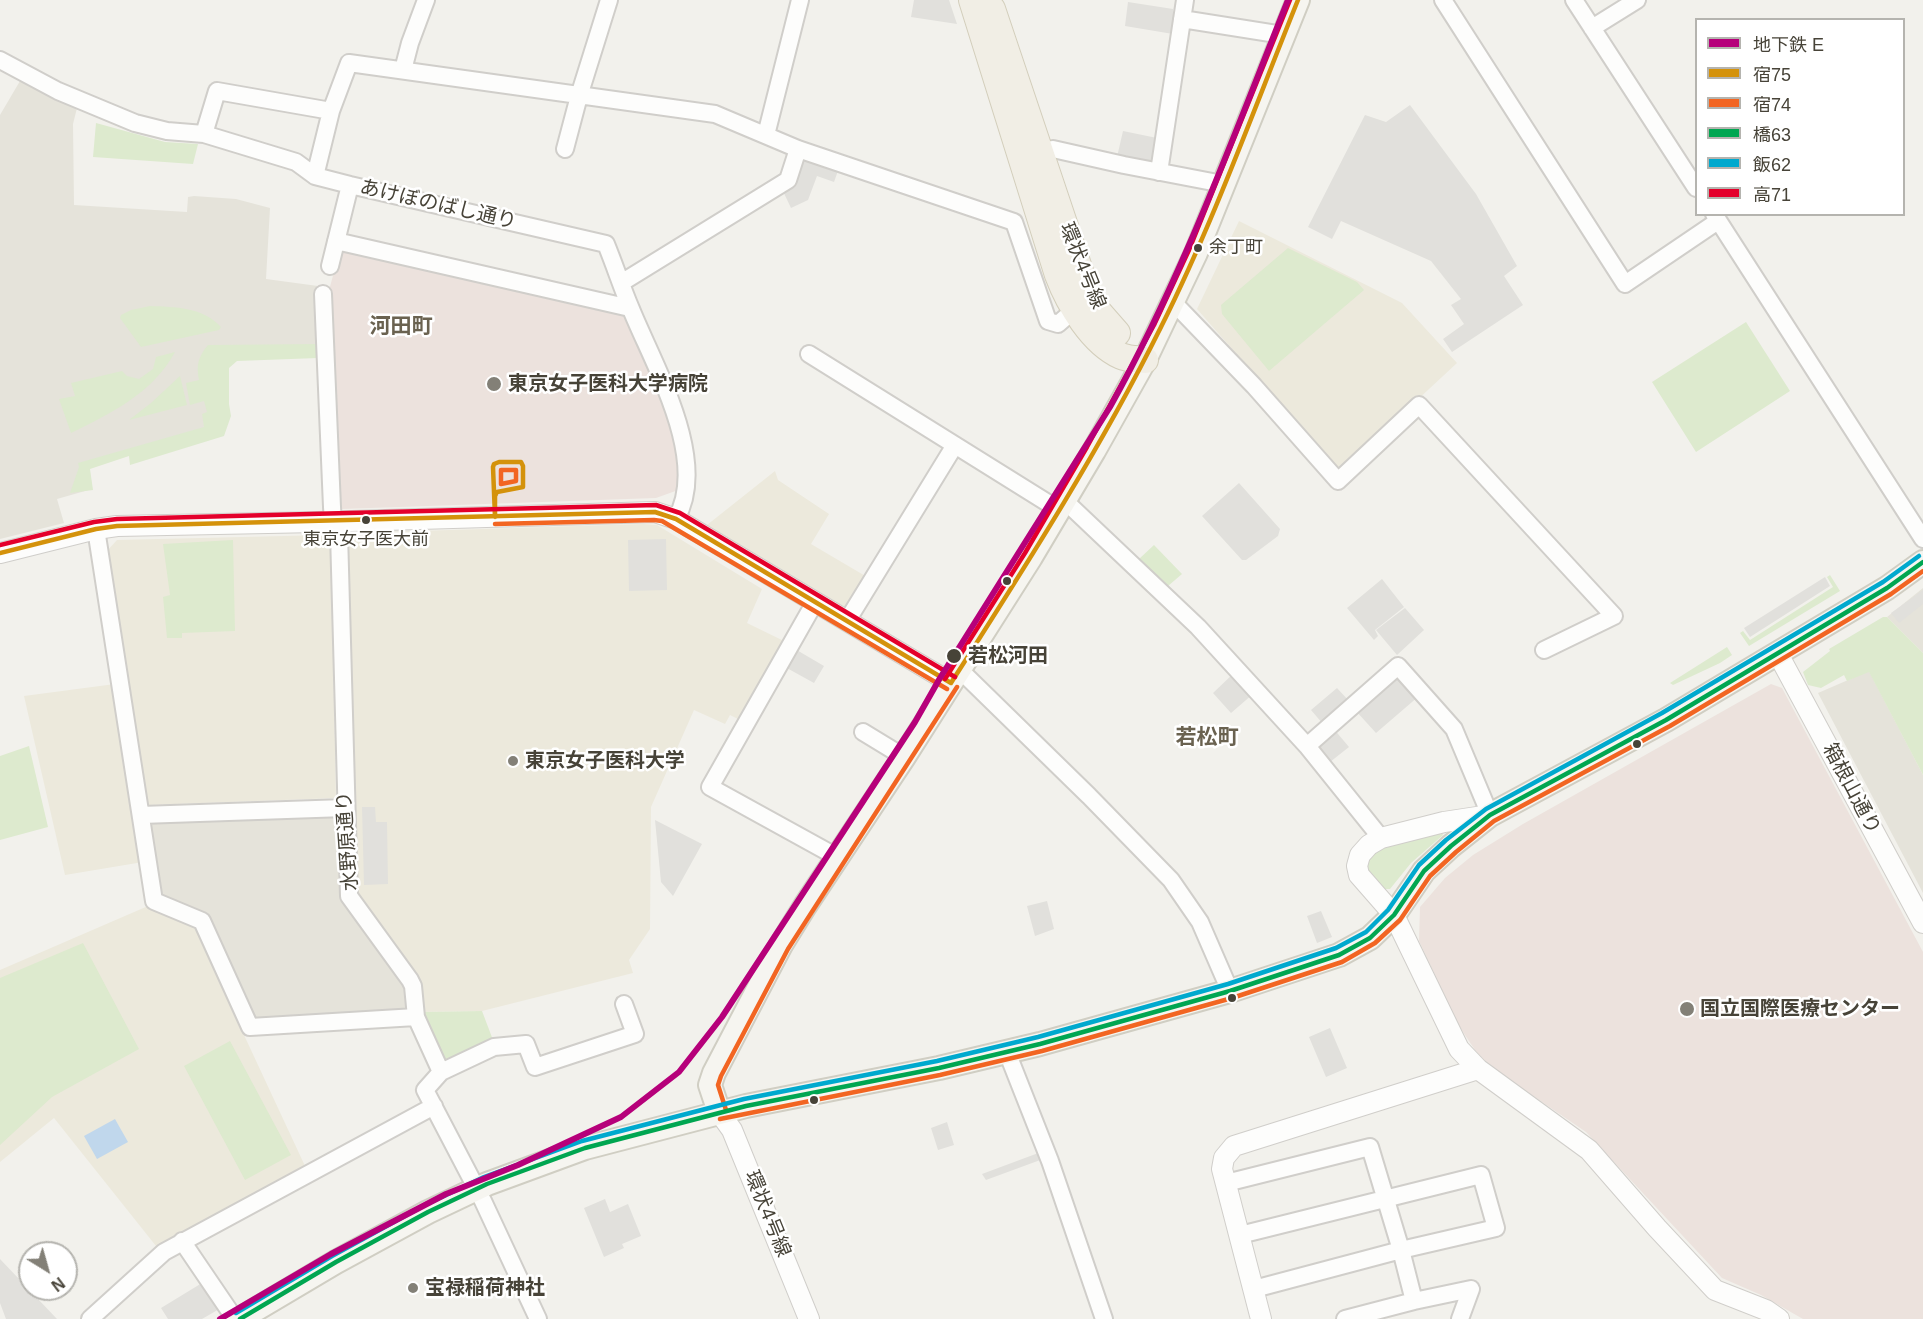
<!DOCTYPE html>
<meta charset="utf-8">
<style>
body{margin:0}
#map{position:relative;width:1923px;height:1319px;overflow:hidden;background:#f2f1ec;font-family:Arial,"Noto Sans JP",sans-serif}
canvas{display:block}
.legend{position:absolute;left:1695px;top:18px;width:210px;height:198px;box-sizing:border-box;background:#fff;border:2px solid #b5b4af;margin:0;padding:8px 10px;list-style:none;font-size:18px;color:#474338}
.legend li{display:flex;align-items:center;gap:12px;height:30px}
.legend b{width:30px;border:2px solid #b5b4af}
.north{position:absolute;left:18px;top:1241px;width:60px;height:60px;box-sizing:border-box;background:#fff;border:2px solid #b5b4af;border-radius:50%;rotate:143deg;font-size:16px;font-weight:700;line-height:24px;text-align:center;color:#474338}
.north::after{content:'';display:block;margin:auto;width:21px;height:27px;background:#838077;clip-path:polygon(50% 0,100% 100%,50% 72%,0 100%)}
</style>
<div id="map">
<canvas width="1923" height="1319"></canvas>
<ul class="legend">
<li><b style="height:8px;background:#b6007a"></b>地下鉄 E</li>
<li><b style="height:8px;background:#d4920b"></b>宿75</li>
<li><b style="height:8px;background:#f26522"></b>宿74</li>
<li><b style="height:8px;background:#00a651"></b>橋63</li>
<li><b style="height:8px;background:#00a9ce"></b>飯62</li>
<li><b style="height:8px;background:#e4002b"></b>高71</li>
</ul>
<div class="north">N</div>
</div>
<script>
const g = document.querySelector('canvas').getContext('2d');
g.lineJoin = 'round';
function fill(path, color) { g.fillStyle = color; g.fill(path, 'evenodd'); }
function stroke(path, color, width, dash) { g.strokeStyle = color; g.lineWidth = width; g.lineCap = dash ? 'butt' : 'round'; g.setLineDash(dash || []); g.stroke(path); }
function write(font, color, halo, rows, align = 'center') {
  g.font = font + ' Arial,"Noto Sans JP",sans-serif'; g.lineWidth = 5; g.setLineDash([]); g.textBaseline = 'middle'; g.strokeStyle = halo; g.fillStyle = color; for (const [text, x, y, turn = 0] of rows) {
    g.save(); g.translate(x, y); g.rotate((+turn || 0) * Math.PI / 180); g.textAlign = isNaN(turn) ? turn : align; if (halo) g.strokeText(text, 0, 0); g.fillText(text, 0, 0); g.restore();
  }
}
const residential = new Path2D(`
 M20,81L77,108L73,124L74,205L187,212L188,197L194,196L236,199L270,208L266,279L318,286L319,354L236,357L225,368L223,422L86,466L92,489L57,499L64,523L0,539V115Z
 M1923,588V653L1887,617Z
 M1869,671L1923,775V893L1818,693Z
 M333,814L344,822L360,917L365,932L404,983L406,1013L258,1023L158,897L147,825L152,819Z`);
const education = new Path2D(`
 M1239,221L1402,303L1457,363L1342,470H1338L1197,309Z
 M775,471L778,480L829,514L811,544L867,577L848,609L707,525Z
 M644,524L657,525L762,589L747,623L788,643L742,721L730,715L725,724L694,710L651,807L650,929L629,960L633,973L482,1011L421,1012L415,973L357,893L346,538L352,533Z
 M326,535L331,545L336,798L149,805L143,800L107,551L117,540Z
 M115,684L143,862L65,875L24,696Z
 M148,906L197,927L244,1035L305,1166L156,1246L54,1118L0,1162V970Z`);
const medical = new Path2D(`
 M340,250L625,313L646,364L666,405L677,439L681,489L656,498L342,509L337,498L328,294Z
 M1771,684L1782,688L1923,952V1319H1803L1761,1295L1722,1278L1586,1132L1495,1070L1477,1053L1457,1023L1419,941L1420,907L1445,878L1473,855L1523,824Z`);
const green = new Path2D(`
 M96,123L165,142L198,144L193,164L93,157Z
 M1288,248L1357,282L1364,290L1269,371L1222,314L1221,305Z
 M150,306C175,307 203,307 221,327L219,330L141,347L120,318L121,315L131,310Z
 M1746,322L1790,391L1696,452L1652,382Z
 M318,344V358L237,361L229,368V404L231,416L224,436L130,465L129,456L90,469L93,490L70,493L79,467L78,463L204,427L202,414L207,412L204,401L190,405L186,383L199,380C196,365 198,357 208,345Z
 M175,352C153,393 110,414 71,433L59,399L75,396L71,383L122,371L127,376L139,379L153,369L156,357Z
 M180,376L187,405L129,420L151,403Z
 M233,540L235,631L182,633V638H167L163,597L170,595L163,544Z
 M1154,545L1182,574L1168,586L1139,559Z
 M1830,575L1840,591L1749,646L1740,633L1743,631L1750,640L1833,587L1827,577Z
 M1883,617H1887L1923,653V775L1869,672L1847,681L1844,675L1821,688L1808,685L1803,672L1830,651L1829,649Z
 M1727,647L1732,655L1720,663L1673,685L1670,683Z
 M29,746L48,827L0,840V756Z
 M1442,833L1443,835L1411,863L1390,889H1380L1366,870L1367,859C1388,842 1416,839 1442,833Z
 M83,943L139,1049L52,1097L0,1145V978Z
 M482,1011L493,1040L454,1062L443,1060L421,1012Z
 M230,1041L291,1155L245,1180L184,1066Z`);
const parking = new Path2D(`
 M914,0H949L957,24L911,17Z
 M1128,2L1173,9V34L1125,26Z
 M1410,105L1476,194L1517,266L1504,276L1523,305L1452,352L1443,339L1464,324L1451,305L1461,299L1431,261L1341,221L1332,239L1308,227L1365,115L1386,122Z
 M1123,131L1157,138L1151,164L1117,157Z
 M803,155L839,168L834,182L817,176L808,200L791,208L781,187Z
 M1239,483L1280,529L1278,536L1246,560H1242L1202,516Z
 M666,539L667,590L629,591L628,540Z
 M1825,577L1830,586L1750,637L1744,628Z
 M1382,579L1404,607L1375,630L1378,636L1374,640L1347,608Z
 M1923,590V604L1899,623L1891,613Z
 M1405,608L1424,630L1397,655L1376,630Z
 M795,649L824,666L814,683L785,667Z
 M1235,672L1253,694L1231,713L1213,693Z
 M1397,675L1419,696L1376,733L1356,711Z
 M1337,688L1349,701L1323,724L1311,710Z
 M1333,728L1349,747L1330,762L1319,751L1318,740Z
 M362,807H375L376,822H387L388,884L364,885Z
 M655,820L702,844L673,896L661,882Z
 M1047,901L1054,929L1035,936L1027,906Z
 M1321,911L1332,937L1317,943L1307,916Z
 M1330,1028L1347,1068L1326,1077L1309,1037Z
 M947,1122L954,1145L938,1150L931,1128Z
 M1041,1152L1043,1159L986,1180L982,1174Z
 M605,1199L610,1212L628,1204L641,1236L622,1244L624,1248L604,1257L584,1208Z
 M0,1259L57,1319H6L0,1303Z
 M202,1283L221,1308L202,1319H168L161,1308Z`);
const water = new Path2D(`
 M115,1119L128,1142L97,1159L84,1136Z`);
const minor = new Path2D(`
 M1443,0L1625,284L1718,221
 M1574,0L1696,188
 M1182,19L1283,35
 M1592,28L1637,0
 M0,60L58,91L135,123L167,131L204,134L296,162L315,176L350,185L606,244C615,266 622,288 631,309C654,366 710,460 676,519
 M403,70L410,43L426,0
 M204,134L217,91L331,111L349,63L715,114L798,149L1014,222L1048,321L1058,324L1074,310
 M766,135L800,0
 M565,149L579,96L609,0
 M1040,153L1053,149L1124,165L1223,184
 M1159,172L1185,0
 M315,176L331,111
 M1714,214L1923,539
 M336,241L630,308
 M330,266L350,185
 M621,283L788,180L798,149
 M323,294L332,507L333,522L339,533L349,896L410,980L413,986L416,1017L441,1072
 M1174,303L1254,386L1338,481L1419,405L1614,616L1544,650
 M809,354L1059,510
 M1065,501L1198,627L1307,746L1381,838
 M96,529L154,901L202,921L250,1027L416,1017
 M815,602L710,787L837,857
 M847,621L955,445
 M960,670L1089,796L1171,880L1200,922L1230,991
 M863,732L904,757
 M1307,746L1398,666L1454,729L1490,815
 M141,815L345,808
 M1007,1052L1050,1161L1104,1319
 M1226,1183L1370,1147L1401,1250L1414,1301
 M1240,1235L1481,1175L1496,1228L1401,1250L1254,1289
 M182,1241L235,1319
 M90,1319L164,1252L434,1106
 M538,1319L483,1201L425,1090L441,1072L494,1047L526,1044L535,1067L635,1034L624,1004
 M1345,1319L1414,1301L1471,1289L1460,1319`);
const tertiary = new Path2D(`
 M0,553L96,529L117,526L318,522L655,512L676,519L951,683
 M1778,654L1923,923
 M1490,815L1444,822L1381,838L1369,845L1360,855L1357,866L1359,875L1394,915L1459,1049L1478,1069L1589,1150L1657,1228L1715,1290L1766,1310L1779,1319
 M719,1112L732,1130L809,1319
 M1261,1319L1222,1169L1224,1158L1234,1146L1478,1069`);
const secondary = new Path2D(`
 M719,1112L710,1085L714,1073L781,945L805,906L904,757L1031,557L1094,451L1145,360L1196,253L1298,0
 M240,1319L336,1262L428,1212L487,1184L585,1148L746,1106L939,1068L1040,1044L1230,991L1339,955L1370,938L1394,915L1424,871L1451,846L1490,815L1666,720L1887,588L1923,562`);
const primary = new Path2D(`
 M972,0L1058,275C1069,304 1092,343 1121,356C1128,359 1138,359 1145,360
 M992,9L1086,289L1096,309L1117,333`);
const bus1 = new Path2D(`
 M499,462H521L523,466V487L497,492L495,496V517L493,467L494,464Z
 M0,553L96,529L117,526L655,512L676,519L951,683
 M951,683C1025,567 1100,450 1161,327C1214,221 1254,109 1298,0`);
const bus2 = new Path2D(`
 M501,470H516V481L501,484Z
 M495,524L654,520L662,521L947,689
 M726,1110L718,1085L721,1076L788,949L957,687
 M720,1119L940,1075L1042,1051L1232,998L1342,962L1375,943L1400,920L1430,876L1456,852L1494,821L1670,726L1891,594L1923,571`);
const bus3 = new Path2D(`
 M240,1319L336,1262L428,1212L487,1184L585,1148L746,1106L939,1068L1040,1044L1230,991L1339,955L1370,938L1394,915L1424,871L1451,846L1490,815L1666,720L1887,588L1923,562`);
const bus4 = new Path2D(`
 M236,1313L332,1256L425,1205L484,1177L582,1141L744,1099L937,1061L1038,1037L1228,984L1336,948L1366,932L1388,910L1419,865L1446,840L1486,809L1662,713L1883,582L1919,556`);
const bus5 = new Path2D(`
 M0,545L94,522L117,519L656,505L680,513L955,677
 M945,679L1025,553L1087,447L1154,325L1189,250L1290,0`);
const metro1 = new Path2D(`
 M220,1319L331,1254L446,1194L518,1165L621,1117L679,1072L722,1017L915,722L940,678L1110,407C1182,278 1233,137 1288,0`);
const markers = [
 [1198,248,5,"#474338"],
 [494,384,8,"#838077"],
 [366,520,5,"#474338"],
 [1007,581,5,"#474338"],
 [954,656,8,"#474338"],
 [1637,744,5,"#474338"],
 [513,761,6,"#838077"],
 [1232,998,5,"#474338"],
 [1687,1009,8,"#838077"],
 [814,1100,5,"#474338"],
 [413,1288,6,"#838077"]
];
const busNames = [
 ["余丁町",1209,248],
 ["東京女子医大前",366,540,"center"]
];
const streetNames = [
 ["あけぼのばし通り",438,205,13],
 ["環状4号線",1082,266,68],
 ["箱根山通り",1851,789,62],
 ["水野原通り",348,841,-94],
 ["環状4号線",767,1214,68]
];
const poiNames = [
 ["東京女子医科大学病院",508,384],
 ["東京女子医科大学",525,761],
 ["国立国際医療センター",1700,1009],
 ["宝禄稲荷神社",425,1288]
];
const stopNames = [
 ["若松河田",968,656]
];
const neighbourhoodNames = [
 ["河田町",401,327],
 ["若松町",1207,738]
];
fill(residential, '#e5e3da');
fill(education, '#ece9dc');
fill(medical, '#ece2dd');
fill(green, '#ddeace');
fill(parking, '#e1e0dc');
fill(water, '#c0d7ec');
stroke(minor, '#d0ceca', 20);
stroke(tertiary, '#d0ceca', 22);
stroke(secondary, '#d0cec3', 26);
stroke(primary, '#d3cebb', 28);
stroke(minor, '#fdfdfc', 16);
stroke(tertiary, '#fdfdfc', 20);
stroke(secondary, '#f6f5f0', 22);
stroke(primary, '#f1eee5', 26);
stroke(bus1, '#d4920b', 4.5);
stroke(bus2, '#f26522', 4.5);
stroke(bus3, '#00a651', 4.5);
stroke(bus4, '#00a9ce', 4.5);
stroke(bus5, '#e4002b', 4.5);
stroke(metro1, '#b6007a', 6);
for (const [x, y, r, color] of markers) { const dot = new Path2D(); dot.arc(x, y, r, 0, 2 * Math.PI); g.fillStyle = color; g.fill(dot); stroke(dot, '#fff', 2); }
write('18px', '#474338', '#fff', busNames, 'left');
write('20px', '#474338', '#fff', streetNames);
write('bold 20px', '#474338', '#fff', poiNames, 'left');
write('bold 20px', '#474338', '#fff', stopNames, 'left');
write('bold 21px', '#6a6250', '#fff', neighbourhoodNames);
</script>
